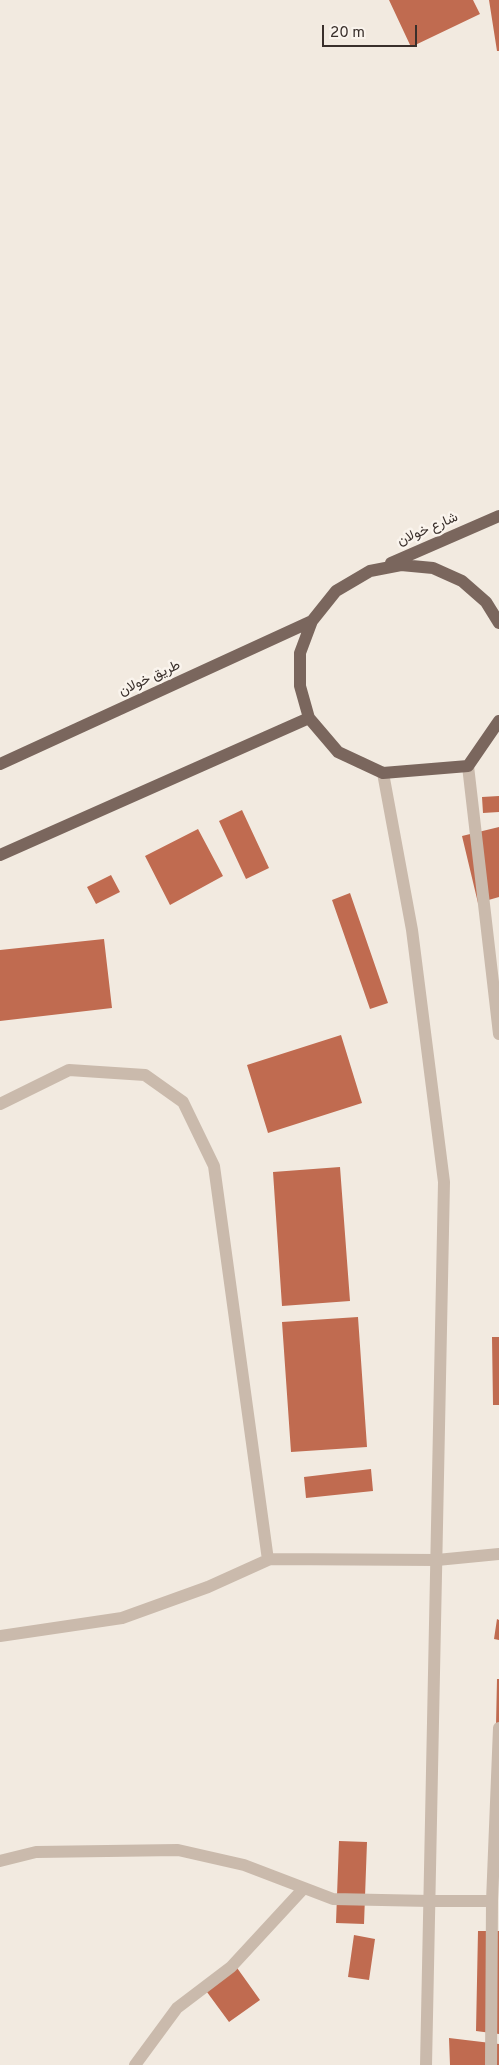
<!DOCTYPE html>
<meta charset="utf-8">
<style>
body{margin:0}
#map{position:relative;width:499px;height:2065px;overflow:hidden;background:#f2eae0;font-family:Overpass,sans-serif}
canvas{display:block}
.scale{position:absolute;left:322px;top:25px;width:95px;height:22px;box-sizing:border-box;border:2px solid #392f2b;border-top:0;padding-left:6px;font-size:15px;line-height:18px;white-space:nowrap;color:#392f2b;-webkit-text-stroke:4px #faf4ed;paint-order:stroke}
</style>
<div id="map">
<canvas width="499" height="2065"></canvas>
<div class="scale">20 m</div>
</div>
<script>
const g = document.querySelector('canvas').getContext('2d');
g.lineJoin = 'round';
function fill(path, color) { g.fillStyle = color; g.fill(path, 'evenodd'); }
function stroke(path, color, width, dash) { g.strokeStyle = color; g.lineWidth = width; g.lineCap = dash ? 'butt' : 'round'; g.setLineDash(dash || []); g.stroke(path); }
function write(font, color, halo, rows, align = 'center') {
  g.font = font + ' Overpass,Vazirmatn,sans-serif'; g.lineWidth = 5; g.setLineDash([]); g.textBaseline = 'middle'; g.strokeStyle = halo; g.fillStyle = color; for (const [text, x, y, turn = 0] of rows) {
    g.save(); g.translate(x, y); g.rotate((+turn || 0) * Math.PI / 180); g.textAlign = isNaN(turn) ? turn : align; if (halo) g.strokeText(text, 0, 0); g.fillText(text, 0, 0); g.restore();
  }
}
const building = new Path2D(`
 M389,0H473L480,14L411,47Z
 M489,0H499V51H497Z
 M499,796V812L483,813L482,797Z
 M242,810L269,868L246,879L219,821Z
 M499,827V897L478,903L462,836Z
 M198,829L223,876L170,905L145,856Z
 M111,875L120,892L96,904L87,887Z
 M350,893L388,1003L370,1009L332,900Z
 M104,939L112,1008L0,1021V950Z
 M341,1035L362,1103L268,1133L247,1065Z
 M340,1167L350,1301L282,1306L273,1172Z
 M358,1317L367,1447L291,1452L282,1322Z
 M492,1337H499V1405H493Z
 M371,1469L373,1491L306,1498L304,1477Z
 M497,1619L499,1620V1640L494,1639Z
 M497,1679H499V1725H496Z
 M339,1841L367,1842L364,1924L336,1923Z
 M478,1931H499V2034L476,2031Z
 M354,1935L375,1939L369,1980L348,1977Z
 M235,1965L260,2000L229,2022L204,1988Z
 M449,2038L499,2044V2065H450Z`);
const service = new Path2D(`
 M0,1104L69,1070L145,1075L183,1102L214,1166L268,1560
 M0,1636L122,1618L208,1587L270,1559L437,1560L499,1554
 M0,1861L36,1852L178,1850L244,1865L333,1899L430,1901
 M135,2065L177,2008L231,1967L304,1888`);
const tertiary = new Path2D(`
 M468,766L499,1034
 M383,773L412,930L444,1182L426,2065
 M430,1901H492
 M491,2065L492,1901L499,1728`);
const primary = new Path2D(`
 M391,563L499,516
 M499,623L486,602L462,581L433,568L401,565L370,571L336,591L312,621L300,653V686L309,718L338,752L383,773L468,766L499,721
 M0,764L312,621
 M0,855L309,718`);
const streetNames = [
 ["شارع خولان",428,530,-23],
 ["طريق خولان",150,679,-25]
];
fill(building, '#c06b50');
stroke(service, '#cabaac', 12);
stroke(tertiary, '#cabaac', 12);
stroke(primary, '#7a665d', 12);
write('14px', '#392f2b', '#faf4ed', streetNames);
</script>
